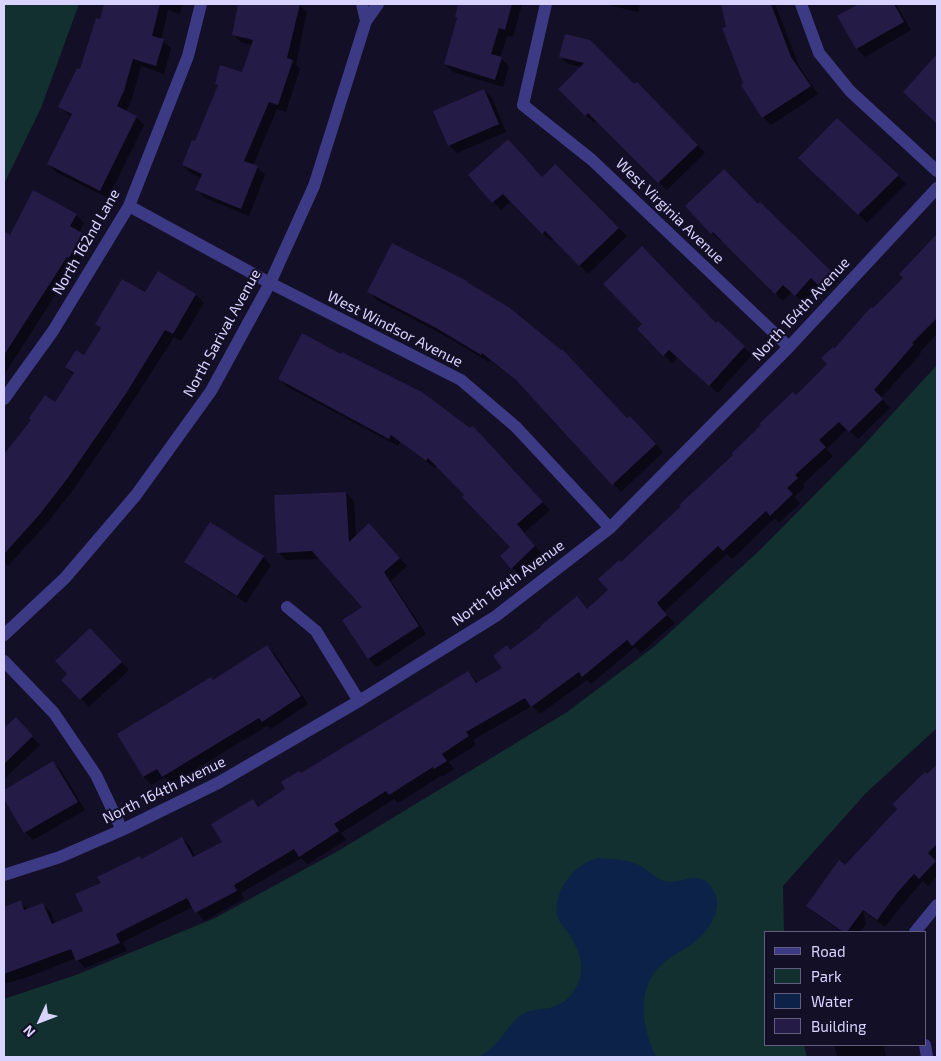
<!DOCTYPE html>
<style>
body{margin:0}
#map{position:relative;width:941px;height:1061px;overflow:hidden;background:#130f26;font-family:"Exo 2",sans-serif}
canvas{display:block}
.frame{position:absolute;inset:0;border:5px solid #d9d4ff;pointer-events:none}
.legend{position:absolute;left:764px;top:931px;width:162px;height:115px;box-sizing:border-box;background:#130f26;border:1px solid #625e7d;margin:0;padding:6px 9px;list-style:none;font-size:15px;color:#d9d4ff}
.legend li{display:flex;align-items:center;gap:10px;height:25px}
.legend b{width:25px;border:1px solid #625e7d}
.north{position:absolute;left:15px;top:996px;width:50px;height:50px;-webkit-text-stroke:4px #130f26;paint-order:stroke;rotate:227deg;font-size:14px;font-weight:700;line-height:20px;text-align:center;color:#d9d4ff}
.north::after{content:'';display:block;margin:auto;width:18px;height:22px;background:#d9d4ff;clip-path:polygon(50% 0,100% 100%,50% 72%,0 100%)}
</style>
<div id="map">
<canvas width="941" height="1061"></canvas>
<div class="frame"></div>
<ul class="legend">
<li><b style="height:6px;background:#3d3a85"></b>Road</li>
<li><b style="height:14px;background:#12302f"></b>Park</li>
<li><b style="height:14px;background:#0c2248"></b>Water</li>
<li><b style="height:14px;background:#241b47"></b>Building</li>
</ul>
<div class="north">N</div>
</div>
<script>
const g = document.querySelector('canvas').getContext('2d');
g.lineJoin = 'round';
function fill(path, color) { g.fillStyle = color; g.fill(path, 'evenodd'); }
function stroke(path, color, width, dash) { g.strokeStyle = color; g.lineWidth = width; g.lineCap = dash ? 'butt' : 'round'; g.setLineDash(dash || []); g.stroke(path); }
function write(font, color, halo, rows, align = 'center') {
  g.font = font + ' "Exo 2",sans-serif'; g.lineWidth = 4; g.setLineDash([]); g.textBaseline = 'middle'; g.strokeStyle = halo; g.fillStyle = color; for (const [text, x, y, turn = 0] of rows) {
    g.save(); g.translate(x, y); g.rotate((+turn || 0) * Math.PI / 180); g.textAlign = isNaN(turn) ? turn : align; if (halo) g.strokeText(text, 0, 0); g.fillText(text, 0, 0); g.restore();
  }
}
const green = new Path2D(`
 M4,4H79L41,108L4,184Z
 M937,365V728L866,793L783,886L784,932H765V1045H804L807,1057H4V999L76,975L215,918L338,851L567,712L655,646L760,550L861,448Z`);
const water = new Path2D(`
 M598,858C611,859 627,859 639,865C648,870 655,878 664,881C677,885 689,875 702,879C709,882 713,889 716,896C718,901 717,909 715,914C702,952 665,949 650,980C638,1004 645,1035 656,1057H478C499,1047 505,1028 521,1015C527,1011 535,1010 543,1009C560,1007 573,998 579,981C585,964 578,948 569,934C565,928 559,923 557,915C553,891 575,863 598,858Z`);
const shadow = new Path2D(`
 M105,4H182L180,14L168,10L161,40L171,48L164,74L141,66L132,99L126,112L136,117L144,125L108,198L56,172L48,164L72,117L60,107L81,71L101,21Z
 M240,4H299L307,12L296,64L300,69L286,112L277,109L253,166L257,167L265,175L249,216L205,198L197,190L202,178L191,173L183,165L196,142L219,87L216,84L243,74L252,45L241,42L233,34Z
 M460,4H522L513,37L507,36L500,58L509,66L503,87L453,72L445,64L458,19L456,17Z
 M604,4H640L638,12Z
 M723,4H775L799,66L818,94L771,125L763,117L745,84L727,28Z
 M861,4H896L911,30L865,57L857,49L838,17Z
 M589,41L634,86L637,83L705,153L667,190L596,120L594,123L559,89L581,67L568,64L560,56Z
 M937,56V123L904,92Z
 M484,90L492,98L506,132L457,153L449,145Z
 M872,150L906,184L867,223L800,158L870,151Z
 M555,166L627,236L588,274L554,238L551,241L511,201L501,210L469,175L542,178Z
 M760,204L838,280L827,292L820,285L803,303L792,292L783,301L722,239L720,241L686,206H758Z
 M76,215L84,223L79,233L90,242L77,265L75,264L4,375V241L8,235L10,237Z
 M937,236V334L920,352L921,353L881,398L890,408L858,439L847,429L826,449L833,456L803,484L805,487L794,497L800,503L779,523L775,518L732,559L727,554L664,612L675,623L641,653L635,647L591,684L587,680L540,714L532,706L473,740L476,745L449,762L454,769L443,776L442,775L398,803L394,799L341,833L346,840L308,864L301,858L241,893L244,899L204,921L193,907L123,942L127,951L85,968L76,958L28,977L4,984V908L20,902L28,910L43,904L51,913L55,924L85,912L102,884L140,857L142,860L182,838L190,846L195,857L223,842L253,801L259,807L287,789L301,774L468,672L478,683L504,668L511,651L543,628L577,598L588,610L609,590L621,564L829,364L834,351L904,278L901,274Z
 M467,282L627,420L638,425L663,452L621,492L524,387L490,360L489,362L447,337L377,300L369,292Z
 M146,293L196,295L204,303L181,341L174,337L113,432L75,487L48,522L8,566L4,562V456L32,420L55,403L74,375L66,367L84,357L102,329L96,324Z
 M718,323L752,355L718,393L678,357L672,363L639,329L716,325Z
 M279,379L470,430L480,435L550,510L524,533L543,555L520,576L502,556L511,547L437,466L435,468L400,442L398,446L288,387Z
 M346,493L354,501L356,537L377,533L407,566L391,581L426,634L377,667L369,659L343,621L364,607L320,559L286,560L278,552Z
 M263,557L271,565L246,603L194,569L186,561Z
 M98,638L129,670L89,707L63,680Z
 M267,646L275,654L308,704L271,729L267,726L171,784L164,777L152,785L144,777L214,681Z
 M16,719L40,745L4,779V730Z
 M53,762L61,770L85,810L33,840L25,832L4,796V792Z
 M937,765V860L936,862L937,863V876L928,886L923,881L905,901L885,927L863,911L866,924L860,932H842L816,914L808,906Z
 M834,1045H884L886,1057H837Z`);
const building = new Path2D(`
 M104,4H160L152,36L164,39L156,66L133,59L124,91L117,106L137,116L100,191L47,164L72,114L58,107L77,68L80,69L96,18L100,19Z
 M238,4H300L287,58L293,60L278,105L269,102L244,161L258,166L241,209L195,190L202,174L182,165L192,140L195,141L218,85L215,84L220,65L242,72L253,40L232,35Z
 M458,4H512L505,30L499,28L491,54L502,57L495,80L444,64L457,18L455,17Z
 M721,4H771L791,57L811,86L762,118L741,85L743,83L722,28L726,27Z
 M858,4H894L904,22L856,49L837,16Z
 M565,34L590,40L634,84L637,82L698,145L658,183L588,113L585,116L558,89L584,63L559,57Z
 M937,54V124L903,92Z
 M484,89L499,124L448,146L433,111Z
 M837,118L899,175L858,215L798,158Z
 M508,139L542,177L555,164L619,228L579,266L545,231L542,234L503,194L492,203L468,175Z
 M724,169L758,204L760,202L831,271L818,285L811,278L795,296L783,285L775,294L713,232L711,234L685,206Z
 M33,190L77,214L70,226L82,233L69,258L67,257L4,355V231L10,235Z
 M937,234V318L912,343L914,344L874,390L883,399L849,432L839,422L819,440L826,447L795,475L798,478L787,488L793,494L770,516L766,511L723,551L718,546L657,603L667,615L632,646L627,640L582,677L579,672L531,707L525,698L466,732L469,736L442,754L447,761L434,769L433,767L389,795L386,791L334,824L339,831L299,857L294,849L234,885L237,891L195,913L187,898L116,934L120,943L76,961L71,949L4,974V907L21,900L24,910L43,903L52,924L83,911L75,894L101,883L97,877L140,856L141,859L182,837L193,857L222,842L211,824L253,799L258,807L285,789L281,782L299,771L301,773L468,671L476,683L502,668L493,656L507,645L510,650L541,627L540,626L577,596L587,609L608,590L598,579L619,560L621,562L681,506L679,505L733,455L732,453L761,425L759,424L793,392L796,395L827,364L821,358L833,347L834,349L871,307L873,308L903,278L899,274Z
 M392,243L467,281V282L510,308L561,350L562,349L627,418L630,416L656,444L612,485L517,381L482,353L481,355L438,329L367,292Z
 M642,246L716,323L718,321L745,346L709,386L669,350L663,356L637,329L642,324L603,284Z
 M158,271L196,294L173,334L165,330L127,392L67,479L40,514L4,554V454L31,420L29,418L45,395L55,402L74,373L65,367L76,350L84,355L101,328L95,324L122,279L145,292Z
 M302,333L341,354L342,352L422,392L470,428L473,426L543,502L517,524L535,546L511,569L500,556L510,547L462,497L464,495L428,458L426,461L391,435L389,439L278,379Z
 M346,492L349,542L369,523L400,558L384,572L419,626L368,659L342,620L362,607L312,551L277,553L274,495Z
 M210,522L264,556L237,596L184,562Z
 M90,628L122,662L80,700L61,680L67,674L55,661Z
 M267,645L301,696L262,722L259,718L162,777L157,769L143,777L117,734L211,677L213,680Z
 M16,717L33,736L4,764V728Z
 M53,761L78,802L24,833L4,799V790Z
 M937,764V844L928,853L936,861L919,879L914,874L897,893L877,920L863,910L847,932H843L806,906L839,860L845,865L897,809L893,804L925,772L927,774Z`);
const minor = new Path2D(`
 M362,4L366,21
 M546,4L523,105L592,160L789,347
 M801,4L819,53L850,91L937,171
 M129,206L270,283L461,380L516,427L610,528
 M4,399L53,331L129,206L188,56L201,4
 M287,607L316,631L359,701
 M4,635L65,578L136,495L211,391L270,283L314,186L366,21L378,4
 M4,661L54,713L96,775L122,830
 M4,875L60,857L122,830L218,783L359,701L496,616L610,528L789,347L937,188
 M915,932L937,905
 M925,1045L927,1057`);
const streetNames = [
 ["West Virginia Avenue",670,211,44],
 ["North 162nd Lane",86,242,-60],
 ["North 164th Avenue",801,309,-47],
 ["West Windsor Avenue",395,329,27],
 ["North Sarival Avenue",222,333,-61],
 ["North 164th Avenue",508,583,-36],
 ["North 164th Avenue",164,790,-26]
];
fill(green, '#12302f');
fill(water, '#0c2248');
fill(shadow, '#0007');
fill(building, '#241b47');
stroke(minor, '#3d3a85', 12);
write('15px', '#d9d4ff', '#130f26', streetNames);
</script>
